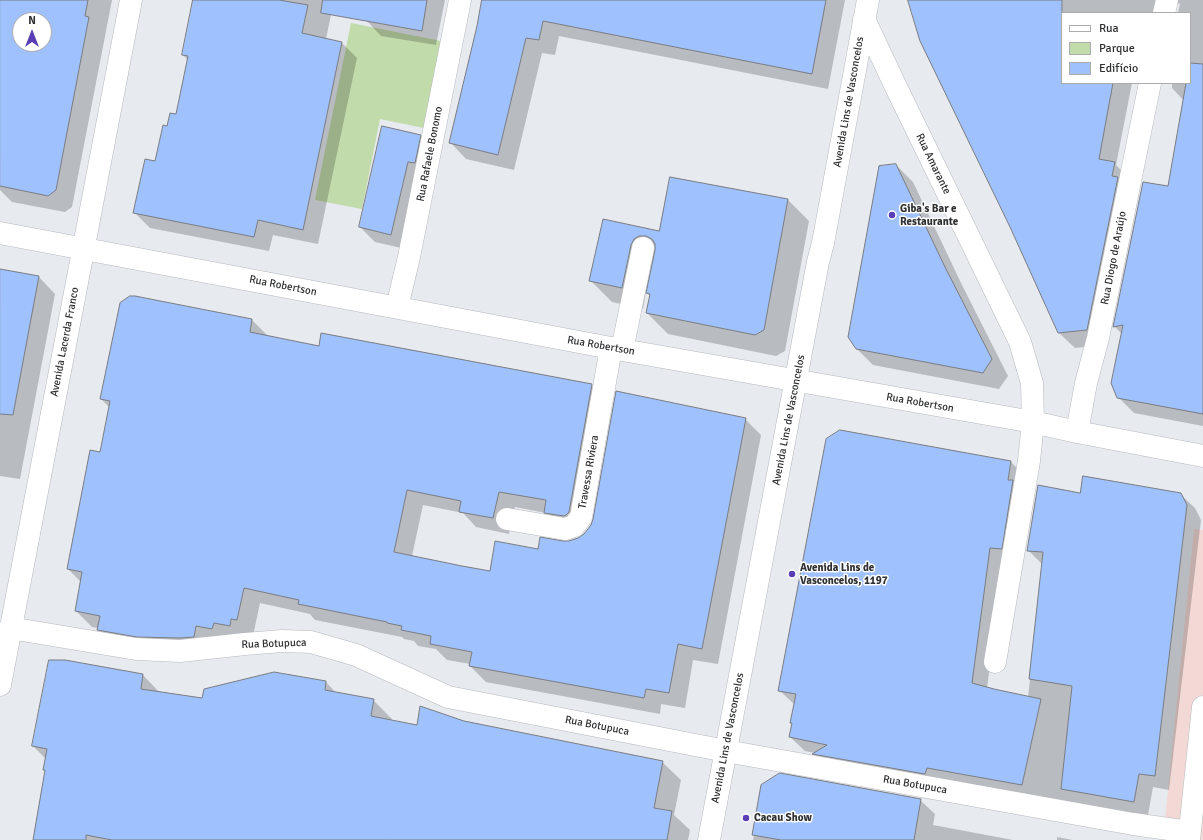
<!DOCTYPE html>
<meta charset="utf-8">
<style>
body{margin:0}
#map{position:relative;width:1203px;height:840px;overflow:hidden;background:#e7eaef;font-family:Signika,sans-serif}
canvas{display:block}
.legend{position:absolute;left:1061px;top:12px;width:130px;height:72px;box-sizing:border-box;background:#fff;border:1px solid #acacad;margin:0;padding:5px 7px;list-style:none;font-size:12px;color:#2f3032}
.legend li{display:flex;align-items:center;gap:8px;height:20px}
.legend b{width:20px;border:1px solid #acacad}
.north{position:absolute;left:12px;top:12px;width:40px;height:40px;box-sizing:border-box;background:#fff;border:1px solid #acacad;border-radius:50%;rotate:0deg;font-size:11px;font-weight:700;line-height:16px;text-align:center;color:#2f3032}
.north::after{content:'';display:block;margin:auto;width:14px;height:18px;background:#5a3eb6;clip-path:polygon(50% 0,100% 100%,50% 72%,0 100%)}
</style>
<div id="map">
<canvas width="1203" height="840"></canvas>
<ul class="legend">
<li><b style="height:5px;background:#fff"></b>Rua</li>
<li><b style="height:11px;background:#c2dbab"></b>Parque</li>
<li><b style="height:11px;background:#9fc1fd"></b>Edifício</li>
</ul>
<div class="north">N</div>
</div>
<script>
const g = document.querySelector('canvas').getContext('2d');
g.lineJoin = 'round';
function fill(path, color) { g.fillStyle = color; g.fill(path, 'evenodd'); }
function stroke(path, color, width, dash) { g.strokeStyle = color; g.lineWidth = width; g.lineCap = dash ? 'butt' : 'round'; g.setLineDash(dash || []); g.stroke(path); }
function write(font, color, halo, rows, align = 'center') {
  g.font = font + ' Signika,sans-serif'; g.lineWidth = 3; g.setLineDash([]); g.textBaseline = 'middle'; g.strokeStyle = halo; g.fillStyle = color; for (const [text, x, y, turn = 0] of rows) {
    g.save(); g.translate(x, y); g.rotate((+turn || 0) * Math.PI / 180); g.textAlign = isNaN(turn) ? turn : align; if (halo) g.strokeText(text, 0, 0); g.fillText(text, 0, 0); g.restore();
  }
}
const commercial = new Path2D(`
 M1194,529L1203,530V840H1163Z`);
const green = new Path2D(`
 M351,23L441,41L424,128L380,119L362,209L315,200Z`);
const shadow = new Path2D(`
 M0,0H112L72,207L65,212L12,202L0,190ZM20,20H44V44H20Z
 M194,0H334L326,39L342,43L357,58L318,244L273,235L269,251L150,228L135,213L156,162L168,127L177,115L188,60L183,55Z
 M370,0H445L436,45L381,36L366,20Z
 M482,0H845L828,89L559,36L555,55L542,53L514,170L466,159L450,142L478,26Z
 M913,0H1203V426L1134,413L1118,397L1122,334L1114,326L1168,188L1184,101L1172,88V83H1190V13H1178L1180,3L1173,7L1170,13H1062V83H1132L1116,165L1130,179L1102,345L1075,348L1059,333Z
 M420,136L435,151L406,249L375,242L360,227Z
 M896,165L913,182L962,285L1008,376L999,389L873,365L856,348Z
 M671,178L788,200L809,221L785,351L776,356L668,334L647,313L650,296L646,292L643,309L612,302L591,281L603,220L660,232Z
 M0,270L39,277L55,294L20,479L0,476Z
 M135,297L252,320L268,336L319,347L591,385L607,401L585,528H561L546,513L515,507L509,534L476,527L463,513L423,505L412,556L491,572L539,550L578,539L745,419L761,435L718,664L693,660L685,708L661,704L660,714L486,682L470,666V664L447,660L436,649L418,646L414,641L404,639L402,637L315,620L310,614L260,603L253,636L114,645L98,629V628L92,627L76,611L81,582L68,569L101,453L110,408L101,399Z
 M1011,462L1025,476L1004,561L987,688L1028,697L1043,565L1028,550L1081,494H1180L1195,508L1201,520L1169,790L1153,787L1148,815L827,768L814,754L815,753L805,751L790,737L793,725L791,723L795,705L779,690Z
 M65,661L143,675L160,693L203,699L326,682L337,694L373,700L392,719L391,721L418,726L464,722L662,762L681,780L674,815L690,830L688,840H34L46,770V759L33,746Z
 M920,800L935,814L933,825L1013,840H753L754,835Z
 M1057,837L1073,840H1057Z`);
const building = new Path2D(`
 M0,0H88L85,16L89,17L56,190L48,196L0,186ZM20,20H44V44H20Z
 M193,0H279L308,5L302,33L342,42L303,230L258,220L254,237L133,213L145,159L155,161L163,125L167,126L170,113L176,114L188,56L182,55Z
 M323,0H427L422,31L321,13Z
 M482,0H826L812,74L543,21L539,40L526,38L498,155L449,143L477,26Z
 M908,0H1062V83H1113L1099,159L1115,162L1112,176L1118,177L1087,330L1058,333L1010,227L920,41Z
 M1190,63L1203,64V414L1117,398L1111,383L1123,325L1113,327L1143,182L1168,186L1186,83H1190Z
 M382,126L421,135L415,163L408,162L391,235L359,227Z
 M896,164L945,267L992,359L983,373L856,349L848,337L879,166Z
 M670,177L788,199L764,330L755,335L646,313L650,294L646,293L655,250V244L652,239L646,236H639L634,239L631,245L622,288L589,281L603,219L659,231Z
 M0,269L39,276L13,415L0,414Z
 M130,296H135L252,319L250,332L319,346L321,333L592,384L569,512L566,515L564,516L544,513L546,500L499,492L493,518L459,512L461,501L407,490L394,552L462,566L490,571L495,541L538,549L540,537L563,541H569L578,538L584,534L591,525L593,519L616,391L746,418L702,649L678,644L669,693L646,689L644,698L469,666L472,652L430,644L431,636L401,630L402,626L387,623V622L298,604L299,600L244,588L237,620L231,619L230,626L214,623L212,629L196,626L194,637L180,638L137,637L97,630L100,616L75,611L82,572L67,569L90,450L100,452L110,401L100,399L120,303Z
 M840,430L1011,461L1008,480H1013L1002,549L990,548L972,683L994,689L1041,699L1022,785L927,768L925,774L812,754L827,745L789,737L792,723H790L796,694L778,691L826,439Z
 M1083,476L1181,493L1187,505L1155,776L1139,774L1134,802L1061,789L1072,686L1029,679L1043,552L1027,551L1038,485L1080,493Z
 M49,660H65L143,674L141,689L202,698L204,689L274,672L326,681L325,690L374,699L371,716L417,725L420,706L464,721L663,761L654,808L672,811L667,840H112L86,835V840H33L45,770H43L47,749L32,746Z
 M780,773L921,799L914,840H781L752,835L761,785Z`);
const minor = new Path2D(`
 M1164,13L1167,0
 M864,19L895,85L1020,342L1032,383L1033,422L1029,461L995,662
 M0,233L611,348L1033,422L1077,432L1203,456
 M397,307L409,257L460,0
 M622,350L643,248
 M1077,432L1086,383L1098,338L1150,83
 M507,519L565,529L574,526L581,517L611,348
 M10,628L136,649L180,651L245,644L282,641L311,642L356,655L448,697L726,751L1133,824L1189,832
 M0,685L131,0
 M709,840L818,262L823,243L868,0
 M1189,840L1203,707`);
const markers = [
 [892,215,4,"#5a3eb6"],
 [792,574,4,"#5a3eb6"],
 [746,818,4,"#5a3eb6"]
];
const streetNames = [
 ["Avenida Lins de Vasconcelos",849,102,-80],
 ["Rua Rafaele Bonomo",430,154,-79],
 ["Rua Amarante",933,164,64],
 ["Rua Diogo de Araújo",1114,258,-79],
 ["Rua Robertson",283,286,11],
 ["Avenida Lacerda Franco",65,342,-79],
 ["Rua Robertson",601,346,10],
 ["Rua Robertson",920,403,10],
 ["Avenida Lins de Vasconcelos",789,420,-79],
 ["Travessa Riviera",589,472,-80],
 ["Rua Botupuca",274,644,-2],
 ["Rua Botupuca",597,726,11],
 ["Avenida Lins de Vasconcelos",728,738,-79],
 ["Rua Botupuca",915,785,10]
];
const poiNames = [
 ["Giba's Bar e",900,209],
 ["Restaurante",900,222],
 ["Avenida Lins de",800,568],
 ["Vasconcelos, 1197",800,581],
 ["Cacau Show",754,818]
];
fill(commercial, '#f3d9d6');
fill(green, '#c2dbab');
fill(shadow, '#0003');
fill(building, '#9fc1fd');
stroke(building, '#7a7c81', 1);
stroke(minor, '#b6b9be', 23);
stroke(minor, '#fff', 22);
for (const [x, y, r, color] of markers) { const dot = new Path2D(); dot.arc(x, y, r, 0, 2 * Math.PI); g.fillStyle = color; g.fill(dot); stroke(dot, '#fff', 1.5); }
write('11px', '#2f3032', '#fff', streetNames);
write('bold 11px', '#2f3032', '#fff', poiNames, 'left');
</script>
